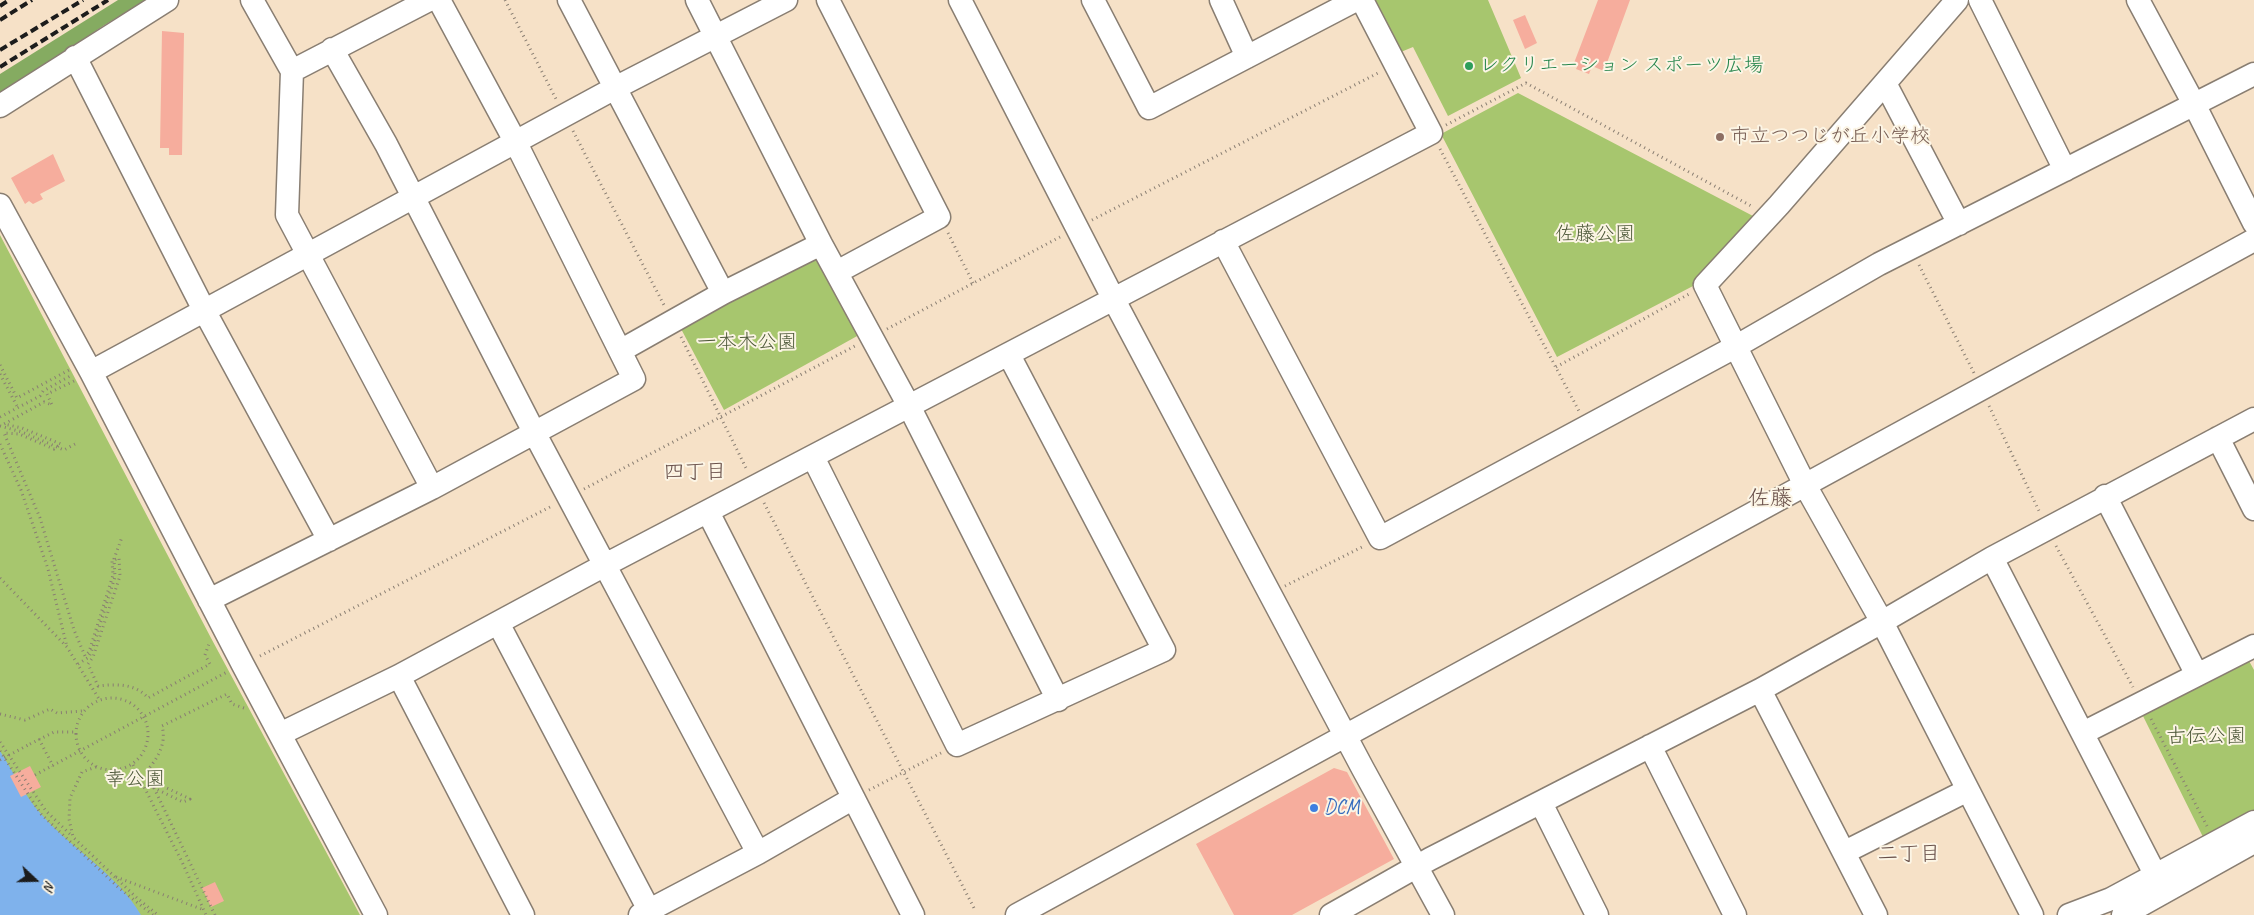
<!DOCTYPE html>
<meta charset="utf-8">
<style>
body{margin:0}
#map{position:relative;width:2254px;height:915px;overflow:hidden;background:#f6e1c7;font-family:Caveat,sans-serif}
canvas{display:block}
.north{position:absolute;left:10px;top:855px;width:50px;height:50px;-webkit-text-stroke:4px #fcf5e5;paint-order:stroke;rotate:111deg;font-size:14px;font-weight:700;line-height:20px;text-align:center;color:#1c1c1c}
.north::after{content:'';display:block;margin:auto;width:18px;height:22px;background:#1c1c1c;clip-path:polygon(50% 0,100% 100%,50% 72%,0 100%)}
</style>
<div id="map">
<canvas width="2254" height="915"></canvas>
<div class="north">N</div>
</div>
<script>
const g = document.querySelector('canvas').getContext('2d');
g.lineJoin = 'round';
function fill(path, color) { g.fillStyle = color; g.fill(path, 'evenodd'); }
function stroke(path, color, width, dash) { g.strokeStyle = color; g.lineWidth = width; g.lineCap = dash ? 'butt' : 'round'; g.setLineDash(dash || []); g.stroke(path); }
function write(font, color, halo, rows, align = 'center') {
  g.font = font + ' Caveat,"Klee One",sans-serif'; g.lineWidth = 4; g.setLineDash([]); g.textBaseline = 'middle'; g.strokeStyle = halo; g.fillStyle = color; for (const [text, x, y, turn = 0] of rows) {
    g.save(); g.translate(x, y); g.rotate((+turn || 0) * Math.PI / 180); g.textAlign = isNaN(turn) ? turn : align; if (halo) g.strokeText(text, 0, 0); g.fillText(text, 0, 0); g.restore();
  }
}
const green = new Path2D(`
 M1376,0H1488L1521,78L1448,116L1413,47L1396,54L1373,7Z
 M1518,93L1753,216L1693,286L1557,357L1441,134Z
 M0,235L211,638L360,915H0Z
 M817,256L859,335L724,410L679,325Z
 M2248,659L2254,670V811L2204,839L2143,716Z`);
const forest = new Path2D(`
 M118,0H146L103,26L0,96V74Z`);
const water = new Path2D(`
 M0,751C13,771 25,797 42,815C73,850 117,874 141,915H0Z`);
const building = new Path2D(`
 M1598,0H1630L1604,71L1592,66L1589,74L1576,69L1578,65L1574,63Z
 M1525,15L1537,43L1525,49L1513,20Z
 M162,31L184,33L182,155H169V148H160Z
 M53,154L65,181L40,194L43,199L33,204L29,201L25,204L11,178Z
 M30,766L41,787L21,797L10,776Z
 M1334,768L1347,772L1394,859L1292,915H1234L1196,844Z
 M215,882L224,901L211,907L202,888Z`);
const path = new Path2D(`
 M505,0L556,99
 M1446,125L1526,83L1753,207
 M573,131L664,305
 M1440,149L1579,411
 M1092,220L1380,72
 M948,233L973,283
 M1919,265L1974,373
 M887,329L1060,237
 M681,337L747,470
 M0,365L17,398L69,370
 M1556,367L1689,294
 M0,374L18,408
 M74,381L47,394L52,405L44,402L4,424L22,428L61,444L54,449L19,434L4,433L40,518L74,630L85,656L89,652L113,575L112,561L119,558L120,576L93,657L88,664L98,686C116,684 135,683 148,698L210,664L205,655L210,641
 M1989,406L2040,513
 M0,417L40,396L43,391L72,375
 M0,426L22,432L64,450L77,443
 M0,444L21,490L48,569L67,647
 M584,489L855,346
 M764,503L974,908
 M2056,546L2133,687
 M0,578L67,647L99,699
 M1285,586L1364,546
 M260,656L552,506
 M78,664L89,657L93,647L115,577L114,559L122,537
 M76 734a36 36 0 1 1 72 0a36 36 0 1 1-72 0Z
 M0,714L25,720L50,709L57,713L82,711
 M2151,719L2207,826
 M39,739L53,766
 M0,742L46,811L72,836
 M30,744L54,732H75
 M0,751L41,814L119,888L153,915
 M133,765L183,864L206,915
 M96,767L82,772L70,798L69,819L73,837L137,898L158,915
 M35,775L227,672
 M869,790L941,753
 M116,877L204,910
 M215,915L154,788L183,802L190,799L150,780L146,772C157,759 167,744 162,726L227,694L232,704L244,708`);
const minor = new Path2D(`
 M252,0L292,71L429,0
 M569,0L723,293
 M697,0L821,244L909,406L1058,700
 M828,0L939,217L837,272
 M960,0L1113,298L1363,769L1443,915
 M1093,0L1149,108L1356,0
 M1221,0L1247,57
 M1957,0L1779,205L1705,285L1805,485L1882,622L2032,915
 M1980,0L2065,170
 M2138,0L2195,106L2254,223
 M332,49L386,144L535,434L758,853
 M75,57L204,310L329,540
 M292,71L287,215L432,488
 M1885,83L1959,224
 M0,106L167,0
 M0,205L91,372L243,665L376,915
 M1223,241L1380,538L1735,347L1879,264L2254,74
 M620,351L723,293L821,244
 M91,372L615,88L786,0
 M2218,438L2254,509
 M813,457L957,745L1164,650L1009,355
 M2105,496L2197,675
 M708,512L913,915
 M1992,558L2155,874
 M209,600L432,488L634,379L515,141L439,0
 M498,623L649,910
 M399,676L523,915
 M1760,690L1876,915
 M2083,733L2254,646
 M280,734L399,676L605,565L1431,133L1362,0
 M1650,746L1735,915
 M1541,803L1597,915
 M1845,852L1968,790
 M640,915L758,853L852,799
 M1017,915L2254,240
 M1331,915L1430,859L1760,690L1882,622L1992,558L2254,419
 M2069,915L2111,899L2254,822
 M2123,915L2254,842`);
const rail = new Path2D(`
 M0,6L9,0
 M0,20L32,0
 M0,50L83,0
 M0,67L108,0`);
const pathBridge = new Path2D(`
 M0,760L30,744`);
const markers = [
 [1469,66,5,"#2e9e5b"],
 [1720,137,5,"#8d6e63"],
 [1314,808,5,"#3f7fe0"]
];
const leisureNames = [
 ["レクリエーション スポーツ広場",1479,66]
];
const educationNames = [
 ["市立つつじが丘小学校",1730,137]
];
const parkNames = [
 ["佐藤公園",1595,235],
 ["一本木公園",747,343],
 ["古伝公園",2206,737],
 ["幸公園",135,780]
];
const shopNames = [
 ["DCM",1324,808]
];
const neighbourhoodNames = [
 ["四丁目",695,472],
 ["二丁目",1909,854]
];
const quarterNames = [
 ["佐藤",1770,499]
];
fill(green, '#a7c66e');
fill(forest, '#85ab61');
fill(water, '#7fb2ec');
fill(building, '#f6ad9d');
stroke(minor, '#897e72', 25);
stroke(path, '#897e72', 3, [1, 4]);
stroke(minor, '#fff', 22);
stroke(rail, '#1c1c1c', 4, [8, 4]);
stroke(pathBridge, '#897e72', 3, [1, 4]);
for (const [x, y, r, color] of markers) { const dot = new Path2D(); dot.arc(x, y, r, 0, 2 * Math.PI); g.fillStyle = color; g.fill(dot); stroke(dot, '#fcf5e5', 2); }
write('20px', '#27864d', '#fcf5e5', leisureNames, 'left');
write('20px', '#785e54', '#fcf5e5', educationNames, 'left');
write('20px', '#4d5839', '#fcf5e5', parkNames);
write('20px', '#366cbe', '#fcf5e5', shopNames, 'left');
write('21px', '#684f49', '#fcf5e5', neighbourhoodNames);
write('22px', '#684f49', '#fcf5e5', quarterNames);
</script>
